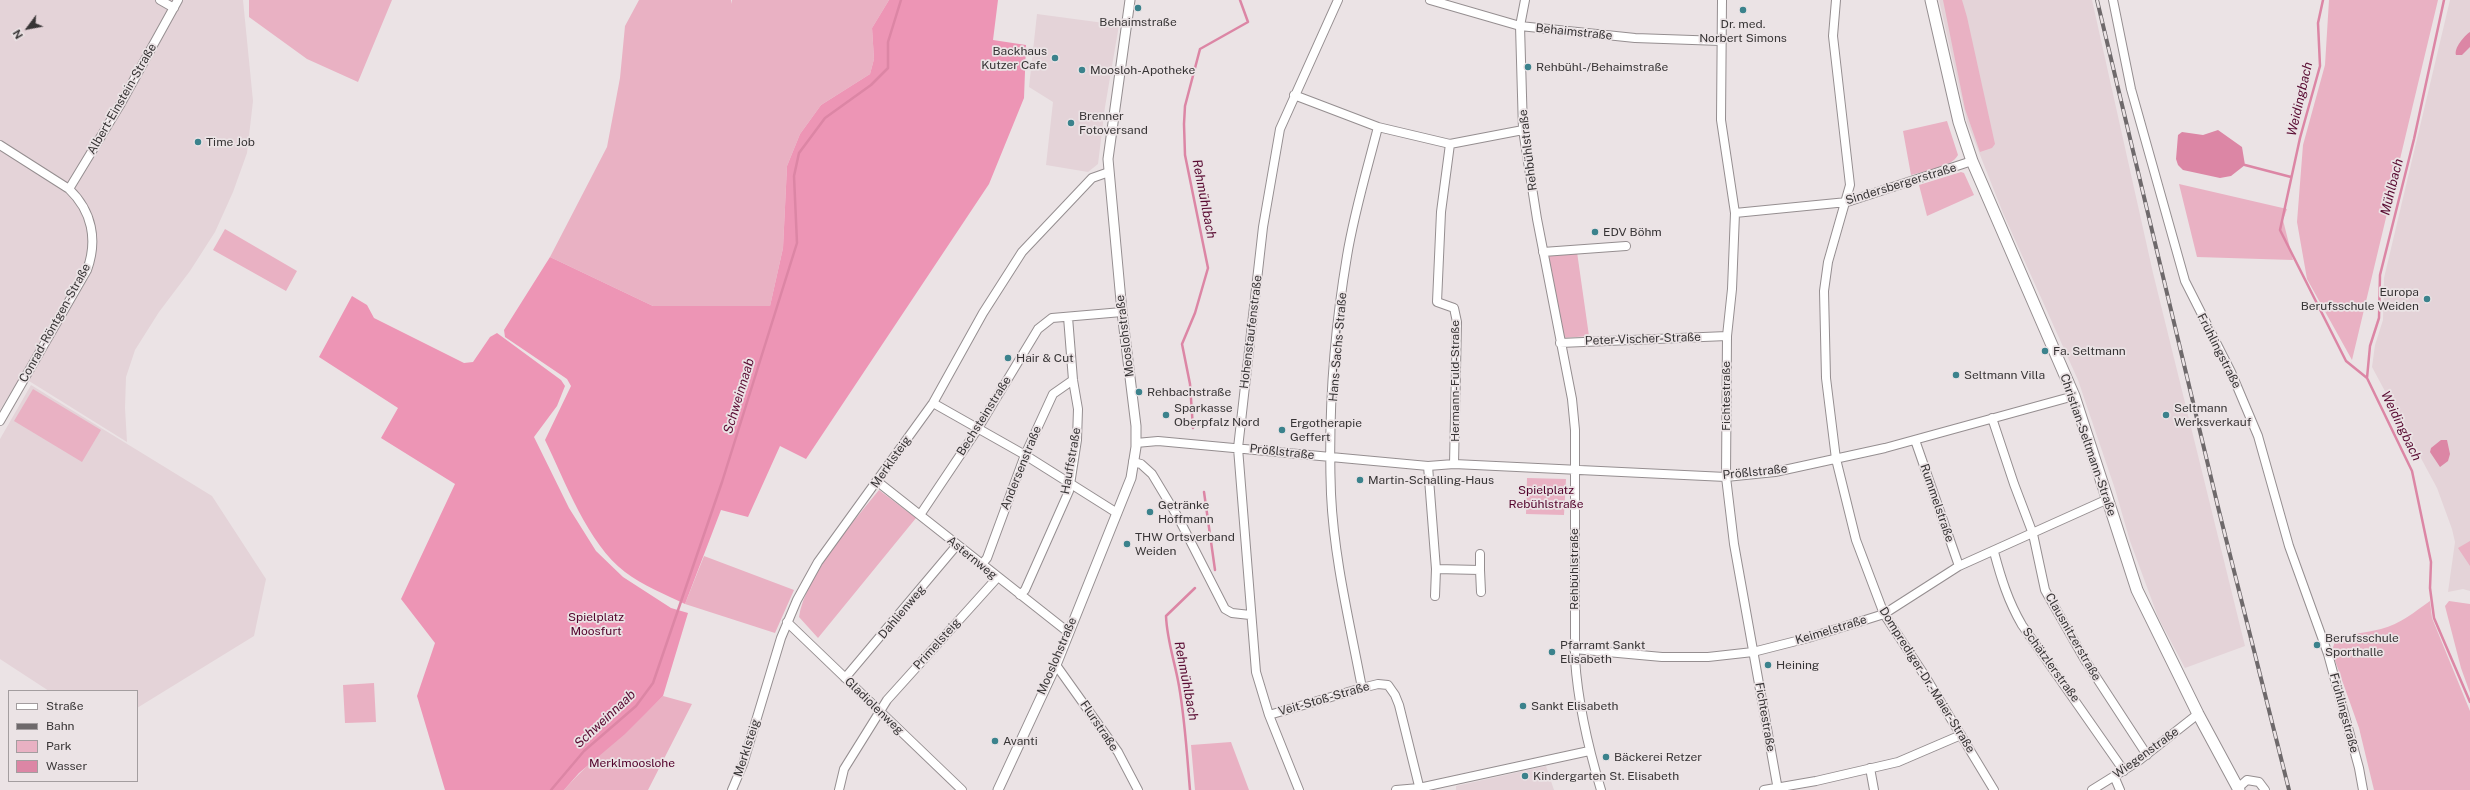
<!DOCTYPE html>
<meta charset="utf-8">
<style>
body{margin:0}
#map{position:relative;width:2470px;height:790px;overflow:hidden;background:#ebe3e5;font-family:"Public Sans",sans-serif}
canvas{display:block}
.legend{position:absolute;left:8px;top:690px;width:130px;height:92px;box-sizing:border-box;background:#ebe3e5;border:1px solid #a39d9f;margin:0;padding:5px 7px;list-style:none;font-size:12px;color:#373435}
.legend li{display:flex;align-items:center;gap:8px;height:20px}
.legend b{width:20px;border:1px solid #a39d9f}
.north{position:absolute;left:8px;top:8px;width:40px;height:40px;-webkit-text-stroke:3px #ebe3e5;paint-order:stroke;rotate:238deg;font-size:11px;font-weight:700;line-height:16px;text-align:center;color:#373435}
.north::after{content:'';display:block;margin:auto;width:14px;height:18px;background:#373435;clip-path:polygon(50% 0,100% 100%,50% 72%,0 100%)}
</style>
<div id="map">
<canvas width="2470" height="790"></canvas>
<ul class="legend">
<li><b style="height:5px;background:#fff"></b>Straße</li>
<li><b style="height:5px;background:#6e696b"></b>Bahn</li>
<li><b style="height:11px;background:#e9b1c3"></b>Park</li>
<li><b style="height:11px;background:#dc86a5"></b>Wasser</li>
</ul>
<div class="north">N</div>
</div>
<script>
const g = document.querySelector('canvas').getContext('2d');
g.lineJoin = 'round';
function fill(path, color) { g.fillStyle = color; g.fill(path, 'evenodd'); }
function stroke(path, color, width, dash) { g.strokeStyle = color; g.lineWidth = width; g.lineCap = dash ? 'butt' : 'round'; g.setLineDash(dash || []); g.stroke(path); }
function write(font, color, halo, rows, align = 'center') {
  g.font = font + ' "Public Sans",sans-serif'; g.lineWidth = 3.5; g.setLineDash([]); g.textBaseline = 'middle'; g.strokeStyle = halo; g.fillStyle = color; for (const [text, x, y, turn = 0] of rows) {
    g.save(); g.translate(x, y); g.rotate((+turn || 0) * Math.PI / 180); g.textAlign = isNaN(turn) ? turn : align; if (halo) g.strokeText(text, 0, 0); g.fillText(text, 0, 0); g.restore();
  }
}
const built = new Path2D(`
 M0,0H243L253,101L247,153L233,192L215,232L190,271L159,312L135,350L126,377L125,408L127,442L21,376L0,410Z
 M1939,0H2092L2153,273L2245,646L2185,668L2158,617L2130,541L2115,489L2078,380L2003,213L1967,122Z
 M2450,0H2470V591L2463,589L2448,592L2455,542L2452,529L2437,488L2372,367L2375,345L2383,320L2384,278Z
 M1037,14L1119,25L1105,107L1098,164L1088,172L1046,165L1053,102L1029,87Z
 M31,385L212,496L266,579L254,636L137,708V691H49L0,659V439Z
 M1546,766L1554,790H1456V786Z`);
const green = new Path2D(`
 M249,0H392L358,82L307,59L249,17Z
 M639,0H731V4L732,0H889L872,28L874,59L870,74L821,105L800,134L787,166L783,248L770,306H653L550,257L607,147L620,78L625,26Z
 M1943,0H1962L1967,17L1995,144L1992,148L1980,152L1965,109Z
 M2329,0H2438L2352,360L2307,279L2297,222L2303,145L2325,65Z
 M1947,121L1958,155C1951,168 1925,171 1911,175L1903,131Z
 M1961,172L1964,173L1974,195L1927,216L1919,185Z
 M2179,184L2287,209L2283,220L2293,260L2197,257Z
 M225,229L297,271L286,291L213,250Z
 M1577,252L1589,336L1563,338L1548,255Z
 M33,389L101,430L82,462L14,421Z
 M1527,478L1566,479L1564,515L1526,514Z
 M879,490L916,518L818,638L799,617C805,577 853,522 879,490Z
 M2470,541V566L2458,548Z
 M704,556L794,590L775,633L685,604Z
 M2430,601L2432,618L2470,711V790H2374L2359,728L2332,652L2335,640C2349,633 2366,633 2381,629C2401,624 2414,612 2430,601Z
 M2449,601L2470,604V693L2461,668L2445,606Z
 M374,683L376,722L345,723L343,685Z
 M663,696L692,704L648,790H564C594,756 631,728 663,696Z
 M1231,742L1249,790H1195L1191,745Z`);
const forest = new Path2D(`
 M889,0H998L993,40L1026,45L1024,98L989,184L806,459L780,446L748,517L721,510L685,604C666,595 642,585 625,572C588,544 565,481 545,440L571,386L567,379L505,337L504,330L550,257L653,306H770L783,248L787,166L800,134L821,105L870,74L874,59L872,28Z
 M352,296L367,305L374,318L464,363L473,362L490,337L497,333L561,380L565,386L557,406L534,437L569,508L596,551L623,577L671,608L688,613L663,696L625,734L579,773L564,790H445L417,696L435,643L401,599L455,484L381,438L398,408L319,357Z`);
const water = new Path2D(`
 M2470,32V47L2462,55H2456C2454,48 2464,36 2470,32Z
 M2218,130L2242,147L2245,165L2231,176L2220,178L2183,170L2178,165L2176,159L2178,135L2182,132L2203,135Z
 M2441,440H2447L2450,454L2448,461L2440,467L2430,452L2431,448Z`);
const stream = new Path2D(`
 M2323,0L2318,23L2320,66L2300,138L2280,230L2346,361L2367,378L2412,471L2431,562L2430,588L2434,618L2470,702
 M2245,165L2291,177
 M2367,378L2370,346L2379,318L2380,275L2414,139L2444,0
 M1193,428L1190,384L1182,344L1195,313L1208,268L1185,155L1184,124L1185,106L1200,49L1248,22L1240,0
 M1204,492L1215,570
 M551,790L584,751L636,706L653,683L722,482L797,243L794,176L799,153L825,118L871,85L888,68V42L901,0
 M1190,790C1187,755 1185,720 1179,686C1175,662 1167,641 1166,616L1195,588`);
const minor = new Path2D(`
 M160,0L174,8
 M1430,0L1520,26L1635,38L1721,41
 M1525,0L1520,26L1523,130L1537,219L1572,399L1575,430V659C1578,704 1588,747 1601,790
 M1722,0L1721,120L1735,213L1732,289L1727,336L1726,477L1734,544L1778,790
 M1836,0L1833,36L1850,185L1828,262L1824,291L1826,378L1836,459L1856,540L1884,614L1925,676L1994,790
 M2113,0L2131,89L2185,281L2231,372L2258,436L2289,546L2328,654L2359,768L2363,790
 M1294,95L1378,127L1450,144L1523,130
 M1450,144L1441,212L1437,302L1454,308L1457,322L1454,464
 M0,145L69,189C92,211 98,240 87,270L0,421
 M69,189L120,105L178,0
 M1735,213L1847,202L1972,161
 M1543,252L1626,246
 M1560,343L1727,336
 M933,403L1025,455L1117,513
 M1992,418L2014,484L2033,534L2045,590L2085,660L2147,755
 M1915,440L1959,566
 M1136,443L1158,441L1428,466L1454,464L1726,477L1775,472L1885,448L2074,396
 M1133,462L1141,464L1152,474L1179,519L1225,609L1232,613L1250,615
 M1428,466L1436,569L1480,570L1481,592
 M878,482L1068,632
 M920,515L977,430L1038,329L1052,318L1122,312
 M1994,552C2001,578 2008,601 2022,625L2124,771
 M982,564L987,558L1025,455L1053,394L1073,380
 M1480,570V554
 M1020,595L1025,590L1069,491L1077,440L1078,409L1073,380L1068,317
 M1435,596L1436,569
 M787,622L962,790
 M1574,649L1662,657H1708L1753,652L1808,638L1884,614L1959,566L2108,499
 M1056,665L1118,752L1138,790
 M845,678L957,545
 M1362,688C1350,624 1334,559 1331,494C1328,415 1334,333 1347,256C1354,213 1367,170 1378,127
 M1269,715L1362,688L1378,684L1388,685L1395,695L1399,705L1420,790
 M1870,768L1874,790
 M2114,776L2120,790
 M2238,788L2247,780L2259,782L2265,790
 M732,790L743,764L781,638L797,600L818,562L933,403L983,313L1022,252L1092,178L1109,172
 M839,790L844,769L887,700L997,578
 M1299,790L1269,715L1256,672L1238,448L1263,227L1280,129L1338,0
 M1396,790L1419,788L1589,751
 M1764,790L1816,781L1898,762L1961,735
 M2092,790L2137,762L2198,714`);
const tertiary = new Path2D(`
 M998,790L1056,665L1131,478L1136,447V426L1122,312L1108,159L1130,0`);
const secondary = new Path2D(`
 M1931,0L1959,122L1972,161L2074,396L2137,590L2198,714L2239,790`);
const rail = new Path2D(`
 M2097,0L2219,511L2289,790`);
const markers = [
 [1138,8,4,"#3b828c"],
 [1743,10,4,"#3b828c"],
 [1055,58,4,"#3b828c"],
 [1528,67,4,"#3b828c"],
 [1082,70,4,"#3b828c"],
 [1071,123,4,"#3b828c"],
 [198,142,4,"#3b828c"],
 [1595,232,4,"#3b828c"],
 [2427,299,4,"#3b828c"],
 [2045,351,4,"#3b828c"],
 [1008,358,4,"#3b828c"],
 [1956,375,4,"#3b828c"],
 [1139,392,4,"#3b828c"],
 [1166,415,4,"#3b828c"],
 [2166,415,4,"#3b828c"],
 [1282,430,4,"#3b828c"],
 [1360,480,4,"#3b828c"],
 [1150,512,4,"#3b828c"],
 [1127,544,4,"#3b828c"],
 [2317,645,4,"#3b828c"],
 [1552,652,4,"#3b828c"],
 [1768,665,4,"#3b828c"],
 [1523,706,4,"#3b828c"],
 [995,741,4,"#3b828c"],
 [1606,757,4,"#3b828c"],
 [1525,776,4,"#3b828c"]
];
const poiNames = [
 ["Behaimstraße",1138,22,"center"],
 ["Dr. med.",1743,24,"center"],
 ["Norbert Simons",1743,38,"center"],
 ["Backhaus",1047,51,"right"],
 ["Kutzer Cafe",1047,65,"right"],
 ["Rehbühl-/Behaimstraße",1536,67],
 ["Moosloh-Apotheke",1090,70],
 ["Brenner",1079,116],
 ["Fotoversand",1079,130],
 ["Time Job",206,142],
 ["EDV Böhm",1603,232],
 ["Europa",2419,292,"right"],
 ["Berufsschule Weiden",2419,306,"right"],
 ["Fa. Seltmann",2053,351],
 ["Hair & Cut",1016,358],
 ["Seltmann Villa",1964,375],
 ["Rehbachstraße",1147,392],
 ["Sparkasse",1174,408],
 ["Oberpfalz Nord",1174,422],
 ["Seltmann",2174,408],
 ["Werksverkauf",2174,422],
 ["Ergotherapie",1290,423],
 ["Geffert",1290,437],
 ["Martin-Schalling-Haus",1368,480],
 ["Getränke",1158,505],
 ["Hoffmann",1158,519],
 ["THW Ortsverband",1135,537],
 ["Weiden",1135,551],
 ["Berufsschule",2325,638],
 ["Sporthalle",2325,652],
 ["Pfarramt Sankt",1560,645],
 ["Elisabeth",1560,659],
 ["Heining",1776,665],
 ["Sankt Elisabeth",1531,706],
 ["Avanti",1003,741],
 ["Bäckerei Retzer",1614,757],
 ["Kindergarten St. Elisabeth",1533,776]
];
const streetNames = [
 ["Behaimstraße",1574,32,6],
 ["Albert-Einstein-Straße",122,99,-60],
 ["Rehbühlstraße",1528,150,-97],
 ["Sindersbergerstraße",1901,184,-17],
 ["Conrad-Röntgen-Straße",55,323,-61],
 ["Hohenstaufenstraße",1251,332,-83],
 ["Mooslohstraße",1125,336,-97],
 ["Peter-Vischer-Straße",1643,339,-2],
 ["Hans-Sachs-Straße",1338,347,-85],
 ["Frühlingstraße",2219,351,63],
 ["Hermann-Fuld-Straße",1455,381,-90],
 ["Fichtestraße",1726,396,-90],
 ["Bechsteinstraße",984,416,-58],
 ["Christian-Seltmann-Straße",2088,445,71],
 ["Prößlstraße",1282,452,6],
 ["Hauffstraße",1071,461,-80],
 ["Merklsteig",891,462,-55],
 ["Andersenstraße",1021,468,-68],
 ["Prößlstraße",1755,472,-6],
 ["Rummelstraße",1937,503,71],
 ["Asternweg",972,558,39],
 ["Rehbühlstraße",1574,569,-90],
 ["Dahlienweg",902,612,-50],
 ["Keimelstraße",1831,630,-17],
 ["Clausnitzerstraße",2073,637,60],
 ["Primelsteig",937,644,-48],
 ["Mooslohstraße",1057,656,-67],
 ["Schätzlerstraße",2051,665,54],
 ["Domprediger-Dr.-Maier-Straße",1927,680,58],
 ["Veit-Stoß-Straße",1324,699,-16],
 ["Gladiolenweg",874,706,44],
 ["Frühlingstraße",2344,713,75],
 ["Fichtestraße",1765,717,80],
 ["Flurstraße",1099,726,56],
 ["Merklsteig",747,748,-72],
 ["Wiegenstraße",2146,753,-36]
];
const parkNames = [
 ["Spielplatz",1546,490],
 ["Rebühlstraße",1546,504],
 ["Spielplatz",596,617],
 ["Moosfurt",596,631],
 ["Merklmooslohe",632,763]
];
const waterNames = [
 ["Weidingbach",2300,99,-77],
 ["Mühlbach",2392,187,-76],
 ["Rehmühlbach",1204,199,79],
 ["Schweinnaab",739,396,-73],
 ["Weidingbach",2401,426,64],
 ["Rehmühlbach",1186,681,79],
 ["Schweinnaab",605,719,-43]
];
fill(built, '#e4d3d8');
fill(green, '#e9b1c3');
fill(forest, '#ed95b5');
fill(water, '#dc86a5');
stroke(stream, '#dc86a5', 2.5);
stroke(minor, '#958e90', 10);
stroke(tertiary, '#958e90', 11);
stroke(secondary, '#958e90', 13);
stroke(minor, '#fff', 8);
stroke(tertiary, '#fff', 9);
stroke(secondary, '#fff', 11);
stroke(rail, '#6e696b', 4);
stroke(rail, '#ebe3e5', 2.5, [8]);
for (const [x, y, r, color] of markers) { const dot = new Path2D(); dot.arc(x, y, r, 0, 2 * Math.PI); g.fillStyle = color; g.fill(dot); stroke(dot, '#ebe3e5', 1.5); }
write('12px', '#373435', '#ebe3e5', poiNames, 'left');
write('12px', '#373435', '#ebe3e5', streetNames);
write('12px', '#52022b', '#ebe3e5', parkNames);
write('italic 13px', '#590b32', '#ebe3e5', waterNames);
</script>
